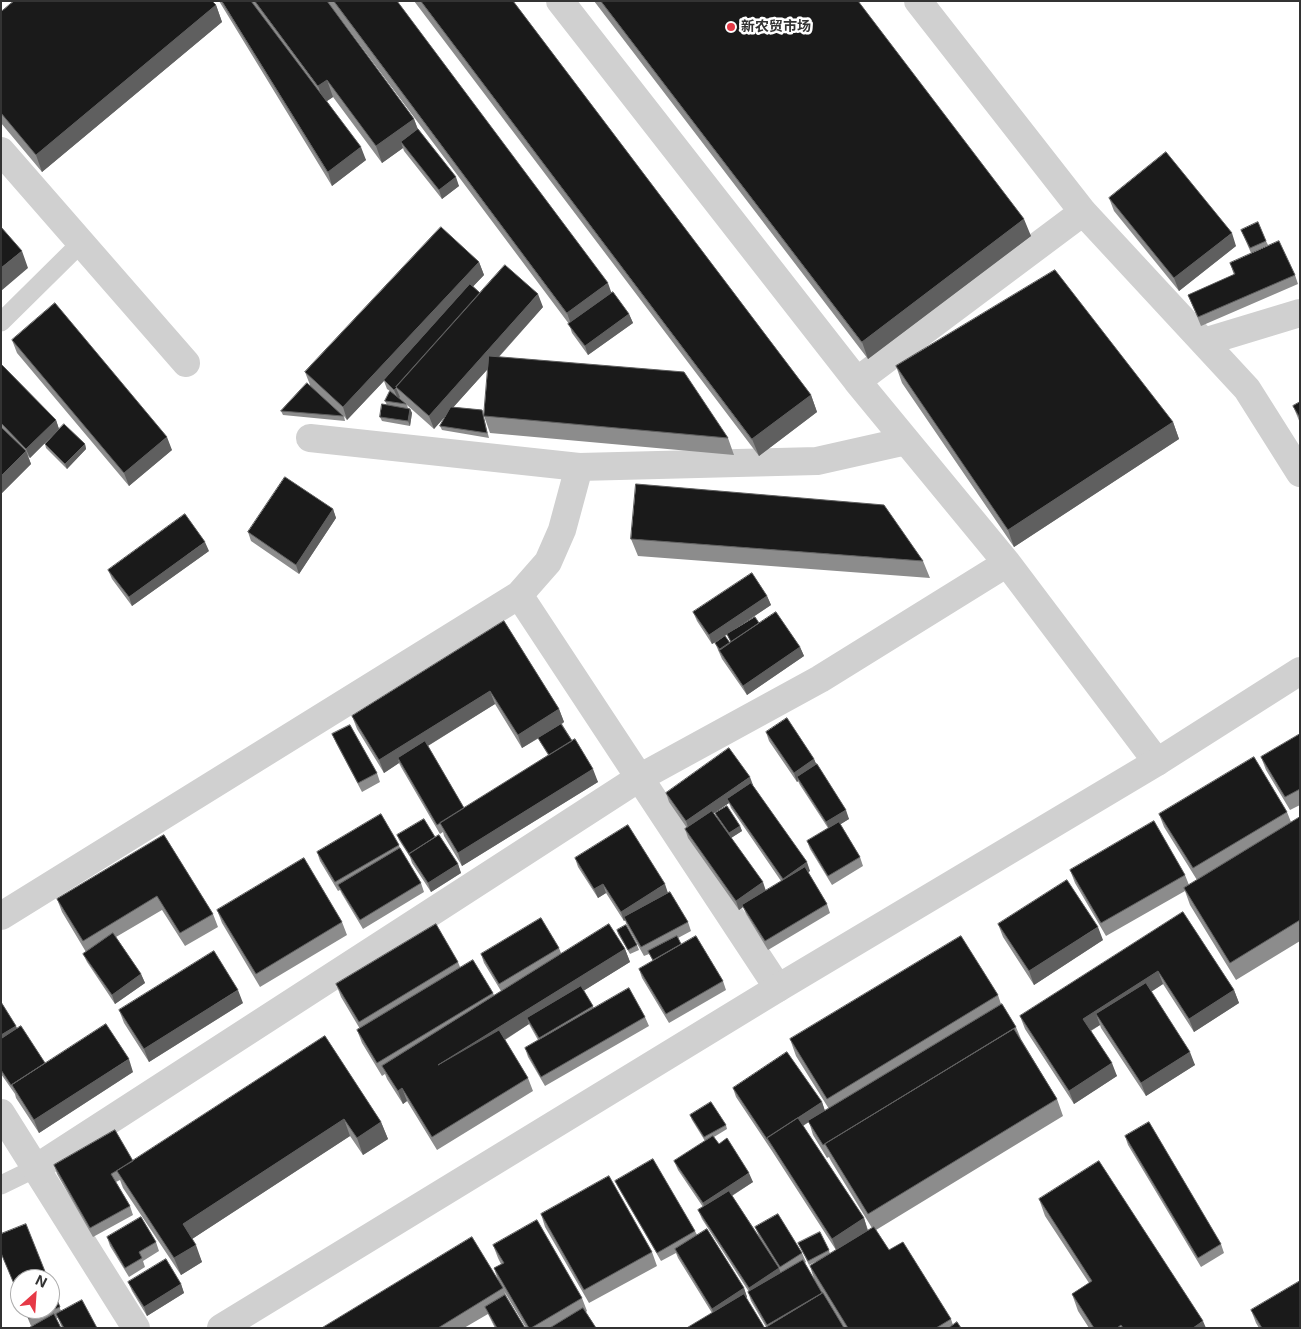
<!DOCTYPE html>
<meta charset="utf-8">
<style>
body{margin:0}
#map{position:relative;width:1301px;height:1329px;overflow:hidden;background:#fff;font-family:Inter,sans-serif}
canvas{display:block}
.frame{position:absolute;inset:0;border:2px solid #333;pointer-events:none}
.north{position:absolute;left:10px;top:1269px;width:50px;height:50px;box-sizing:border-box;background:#fff;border:1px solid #adadad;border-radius:50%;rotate:26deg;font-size:14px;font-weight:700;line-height:20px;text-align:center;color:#333}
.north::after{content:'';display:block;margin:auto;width:18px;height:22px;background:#e63946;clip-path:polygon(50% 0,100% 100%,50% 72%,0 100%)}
</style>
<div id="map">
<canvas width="1301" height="1329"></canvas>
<div class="frame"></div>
<div class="north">N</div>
</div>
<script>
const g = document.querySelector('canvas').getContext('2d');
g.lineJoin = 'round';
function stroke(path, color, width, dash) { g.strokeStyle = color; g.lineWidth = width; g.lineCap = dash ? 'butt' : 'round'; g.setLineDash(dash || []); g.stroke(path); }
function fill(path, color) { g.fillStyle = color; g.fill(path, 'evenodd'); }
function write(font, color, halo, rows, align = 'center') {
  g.font = font + ' Inter,"Noto Sans SC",sans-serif'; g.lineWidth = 5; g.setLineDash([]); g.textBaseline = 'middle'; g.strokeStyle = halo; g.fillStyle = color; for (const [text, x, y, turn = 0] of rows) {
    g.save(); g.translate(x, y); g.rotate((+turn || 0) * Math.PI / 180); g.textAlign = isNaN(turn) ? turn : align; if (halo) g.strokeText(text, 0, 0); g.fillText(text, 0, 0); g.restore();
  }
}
const service = new Path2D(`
 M1,322L80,244
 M1,1185L36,1168`);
const minor = new Path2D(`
 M560,1L857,381L1007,563L1157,762
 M918,1L1083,212L1247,389L1300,473
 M1,151L186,363
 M1204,342L1300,313
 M857,381L1083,212
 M310,438L579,467L817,461L906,441
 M519,595L778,988
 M1,916L519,595L548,562L562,530L579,467
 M1,1113L136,1328
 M36,1168L639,778L820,679L1007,563`);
const tertiary = new Path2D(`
 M221,1328L778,988L1157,762L1300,671`);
const wall = new Path2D(`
 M219,1H327L414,119L418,129L459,186L442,199L404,151L403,148L382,163L333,97L327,101L366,160L332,186Z
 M327,1H397L611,293L629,314L633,323L588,355L572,333L569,324Z
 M414,1H513L811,395L817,412L759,456Z
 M594,1H858L1031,236L868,359Z
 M216,5L222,22L42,172L1,123V12Z
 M1109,198L1236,246L1179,291L1114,211Z
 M1241,230L1266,241L1268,245L1251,253Z
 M479,262L484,275L473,286L480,293L543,307L499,357L728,438L734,455L490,433L484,416L488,369L453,407L482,410L489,438L442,430L440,426L446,415L434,429L407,405L408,408L410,409L412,413L410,426L382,421L380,417L387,405L385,401L390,391L387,389L384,381L347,420L344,416L345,421L283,415L281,411L310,385L305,372Z
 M1230,263L1295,275L1298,284L1201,326L1188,295L1234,275Z
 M12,340L172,450L129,486L17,353Z
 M1,364L56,420L59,429L30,458L28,456L31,464L1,494Z
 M896,366L1173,422L1179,439L1014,547L902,383Z
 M1300,402V423L1293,406Z
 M45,444H85L86,449L67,469L46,448Z
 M333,509L336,518L299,574L251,541L248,532Z
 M631,539L923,561L930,578L638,556Z
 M209,551L132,606L112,579L108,570Z
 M767,596L771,605L734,630L759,623L800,647L804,656L747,695L722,659L715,643L720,640L712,644L697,621L693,612ZM727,635L731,642L730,643L725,636Z
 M504,621L559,709L564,722L562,724L598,782L462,866L444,836L443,832L440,834L401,767L399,763L384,773L357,729L352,716ZM495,704L522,748L539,738L540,742L548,755L464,808L428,746Z
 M766,732L814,759L816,764L849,819L840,824L860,857L863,866L832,885L810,849L807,841L828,828L800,785L798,781L797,782L769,741Z
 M332,734L377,773L380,782L362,792L336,743Z
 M1300,734V805L1290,810L1266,770L1261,757Z
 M752,784L810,871L808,872L827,904L830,913L768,950L746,914L743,907L739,910L688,838L685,829L687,828L669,802L666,793ZM729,803L731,808L781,881L766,891L731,838L742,831L740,826L715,813L717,818L713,813Z
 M1287,812L1291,822L1300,817V941L1236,980L1190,905L1185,891L1106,936L1075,883L1070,870L1185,875L1189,885L1197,880L1164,827L1159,814Z
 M164,835L213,914L218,927L185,946L162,910L116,937L141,974L145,983L115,1004L87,962L83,954L86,952L62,912L57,899Z
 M397,835L435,837L458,864L461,873L431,892L412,863L410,857L399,840Z
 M399,845L400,849L421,883L424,892L363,929L342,894L340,890L338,891L320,861L317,852Z
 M575,858L668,893L688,922L691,931L678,938L681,944L723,981L726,990L669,1023L642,978L639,969L653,961L649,954L644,956L627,926L625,920L624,921L606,893L598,898L578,867Z
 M217,910L342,922L347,935L260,987L222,923Z
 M1183,912L1234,990L1239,1003L1194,1032L1163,984L1151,992L1195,1065L1146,1096L1101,1028L1100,1025L1091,1031L1117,1076L1074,1104L1025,1029L1020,1016Z
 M998,924L1103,940L1034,985L1003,937Z
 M617,930L637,945L639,950L630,954L618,934Z
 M559,948L561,953L625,949L630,962L583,991L594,1008L645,1017L649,1026L545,1086L528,1057L525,1048L538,1040L529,1024L505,1040L528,1078L533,1091L437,1150L407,1101L403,1104L387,1079L385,1074L382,1076L362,1043L357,1030L360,1029L341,997L336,984L458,962L460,967L493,993L494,995L501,991L484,963L481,954Z
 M998,995L1001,1004L1016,1027L1021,1039L1057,1099L1063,1116L876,1230L889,1250L951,1319L953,1325L961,1328L766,1327L751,1301L748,1292H749L702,1219L698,1210L703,1207L678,1170L674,1161L705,1141L692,1120L690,1115L726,1125L727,1129L714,1137L719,1144L753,1182L732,1196L759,1236L755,1227L802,1253L806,1262L805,1263L814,1279L810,1266L817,1261L809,1265L798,1243L829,1250L830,1254L836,1250L772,1151L736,1097L733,1088L822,1102L825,1111L829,1109L796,1056L790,1039ZM809,1122L813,1135L827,1158L829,1157L831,1161L872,1228L868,1230L864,1218L803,1126Z
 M1,1002L17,1028L45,1063L133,1072L39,1133L16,1098L15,1094L1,1074Z
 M243,1003L149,1062L124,1023L119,1010Z
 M325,1036L381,1122L388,1139L363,1155L350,1136L192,1239L202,1262L181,1275L123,1188L120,1180L116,1182L130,1206L133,1215L93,1237L57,1174L54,1165L133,1161Z
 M1125,1136L1221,1244L1224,1253L1201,1267L1128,1145Z
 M615,1181L695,1231L697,1235L744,1288L747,1297L746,1298L764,1328H687L712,1313L678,1258L676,1253L661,1261L619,1189Z
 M1039,1199L1206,1328H1089L1078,1311L1072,1294L1089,1283L1045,1216Z
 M541,1214L652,1252L657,1266L589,1303L545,1227Z
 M107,1237L156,1242L159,1251L143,1261L145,1267L129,1277L110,1246Z
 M493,1245L582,1298L587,1311L586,1312L596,1328H526L504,1291L507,1297L525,1328H495L488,1314L464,1328H322L498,1280L494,1268L501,1264L498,1258Z
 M128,1282L181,1284L184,1293L147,1316L132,1291Z
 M50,1283L61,1311L97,1328H62L58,1318L31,1326L24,1309H50Z
 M1251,1310L1300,1328H1259L1256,1323Z`);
const shadedWall = new Path2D(`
 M216,5L222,22L42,172L36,155Z
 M327,80L333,97L324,103L318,86Z
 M414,119L420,136L401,142L403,148L382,163L376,146Z
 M361,147L366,160L332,186L328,172Z
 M456,177L459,186L442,199L439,190Z
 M1024,219L1031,236L868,359L862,342Z
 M1232,233L1236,246L1179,291L1174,278Z
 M22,251L28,268L1,291V268Z
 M479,262L484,275L347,420L343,407Z
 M608,283L614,300L573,330L567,313Z
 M538,294L543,307L434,429L429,416Z
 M629,314L633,323L588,355L585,346Z
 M396,388L400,397L398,399L394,390Z
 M811,395L817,412L759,456L752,439Z
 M410,409L412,413L410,426L408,421Z
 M56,420L59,429L30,458L26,449Z
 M1173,422L1179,439L1014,547L1008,530Z
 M167,437L172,450L129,486L124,473Z
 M85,444L86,449L67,469L65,464Z
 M26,451L31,464L1,494V476Z
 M333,509L336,518L299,574L296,565Z
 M205,542L209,551L132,606L129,597Z
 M767,596L771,605L712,644L709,635Z
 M800,647L804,656L747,695L743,686Z
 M490,691L495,704L400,763L398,758L399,763L384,773L379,760Z
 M559,709L564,722L522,748L518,735Z
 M814,759L818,768L797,777L798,781L797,782L794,773Z
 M593,769L598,782L462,866L458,853Z
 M750,777L753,785L727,799L729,803L689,830L686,821Z
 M846,810L849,819L830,831L826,822Z
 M740,826L742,831L731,838L729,833Z
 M807,862L810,871L786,888L783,879Z
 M458,864L461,873L431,892L428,883Z
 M763,882L766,891L742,905L743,907L739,910L736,901Z
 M603,884L606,893L598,898L594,889Z
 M665,884L668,893L624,917L625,920L624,921L621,912Z
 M1098,927L1103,940L1034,985L1029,971Z
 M625,949L630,962L530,1024L527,1018L529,1024L443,1079L438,1065Z
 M1158,971L1163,984L1102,1023L1096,1014L1100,1025L1088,1032L1083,1019Z
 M141,974L145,983L115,1004L112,995Z
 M238,990L243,1003L149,1062L144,1049Z
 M1234,990L1239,1003L1194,1032L1189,1019Z
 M16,1026L19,1035L1,1046V1035Z
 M1190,1052L1195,1065L1146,1096L1141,1083Z
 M129,1059L133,1072L39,1133L34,1120Z
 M1112,1063L1117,1076L1074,1104L1069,1091Z
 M402,1088L407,1101L403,1104L398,1091Z
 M822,1102L825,1111L772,1146L767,1139Z
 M344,1119L350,1136L189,1241L183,1224Z
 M381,1122L388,1139L363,1155L357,1138Z
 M749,1173L753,1182L706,1212L703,1203Z
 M864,1218L868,1232L837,1252L832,1239Z
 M196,1245L202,1262L181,1275L174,1258Z
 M779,1268L782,1277L752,1297L749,1288Z
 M181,1284L184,1293L147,1316L144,1307Z
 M744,1288L747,1297L715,1318L712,1309Z
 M1203,1321L1206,1328H1193Z`);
const building = new Path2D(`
 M14,1H212L216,5L36,155L1,113V12Z
 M222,1H251L361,147L328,172Z
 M255,1H327L414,119L376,146L327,80L318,86Z
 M334,1H397L608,283L567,313Z
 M421,1H513L811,395L752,439Z
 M601,1H858L1024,219L862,342Z
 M418,129L456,177L439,190L401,142Z
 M1166,152L1232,233L1174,278L1109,198Z
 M1258,222L1266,241L1250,248L1241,230Z
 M1,227L22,251L1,268Z
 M441,227L479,262L343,407L305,372Z
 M1279,241L1295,275L1198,317L1188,295L1235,274L1230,263Z
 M505,265L538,294L429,416L396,387Z
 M1055,270L1173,422L1008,530L896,366Z
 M470,284L480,293L396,387H397L394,390L384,380Z
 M613,292L629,314L585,346L568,324Z
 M55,303L167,437L124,473L12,340Z
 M489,356L684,372L728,438L484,416Z
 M1,364L56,420L26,449L1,423Z
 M307,383L343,416L281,411Z
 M390,391L406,404L385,401Z
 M1300,402V418L1293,406Z
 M382,404L410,409L408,421L380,417Z
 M451,407L482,410L487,433L440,426Z
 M64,424L85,444L65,464L45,444Z
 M1,427L26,451L1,476Z
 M285,477L333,509L296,565L248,532Z
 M636,484L884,505L923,561L631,539Z
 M185,514L205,542L129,597L108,570Z
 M752,573L767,596L709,635L693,612Z
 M776,612L800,647L743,686L719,650Z
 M755,617L759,623L731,642L727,634Z
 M504,621L559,709L518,735L490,691L379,760L352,716Z
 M725,636L730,643L720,650L715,643Z
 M787,718L814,759L794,773L766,732Z
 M561,724L572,741L549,755L538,738Z
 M350,725L377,773L358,783L332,734Z
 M1300,734V789L1285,797L1261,757Z
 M575,739L593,769L458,853L440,823Z
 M425,741L464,808L437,825L398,758Z
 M729,748L750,777L686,821L666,793Z
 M1254,757L1287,812L1193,868L1159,814Z
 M817,764L846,810L826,822L797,777Z
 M751,783L807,862L783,879L727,799Z
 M727,806L740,826L729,833L715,813Z
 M712,811L763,882L736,901L685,829Z
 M381,814L399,845L335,882L317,852Z
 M1300,817V920L1230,963L1184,888Z
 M424,819L435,837L409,854L397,835Z
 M1154,821L1185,875L1101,923L1070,870Z
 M839,822L860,857L828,876L807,841Z
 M628,825L665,884L621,912L603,884L594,889L575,858Z
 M164,835L213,914L180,933L157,896L83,941L57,899Z
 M439,835L458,864L428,883L409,854Z
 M400,848L421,883L360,920L338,885Z
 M304,858L342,922L256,974L217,910Z
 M805,867L827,904L765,941L742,905Z
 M1067,880L1098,927L1029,971L998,924Z
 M670,892L688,922L641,947L624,917Z
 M1183,912L1234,990L1189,1019L1158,971L1083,1019L1112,1063L1069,1091L1020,1016Z
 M541,918L559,948L499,984L481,954Z
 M436,924L458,962L359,1022L336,984Z
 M609,924L625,949L438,1065L499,1030L528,1078L432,1137L402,1088L398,1091L382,1066Z
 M626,925L637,945L628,950L617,930Z
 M113,933L141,974L112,995L83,954Z
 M677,936L681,944L653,960L648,951Z
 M696,936L723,981L666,1014L639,969Z
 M961,936L998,995L827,1099L790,1039Z
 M214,951L238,990L144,1049L119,1010Z
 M473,960L493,993L377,1063L357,1030Z
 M1146,983L1190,1052L1141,1083L1096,1014Z
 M581,986L593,1006L539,1038L527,1018Z
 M629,988L645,1017L541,1077L525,1048Z
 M1,1002L16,1026L1,1035Z
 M1002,1004L1016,1027L823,1145L808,1121Z
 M106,1024L129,1059L34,1120L12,1085Z
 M21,1026L45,1063L11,1085L1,1070V1039Z
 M1014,1029L1057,1099L868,1214L825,1144Z
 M325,1036L381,1122L357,1138L344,1119L183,1224L196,1245L174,1258L117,1171Z
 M787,1052L822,1102L767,1138V1139L733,1088Z
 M711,1102L726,1125L704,1137L690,1115Z
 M798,1118L864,1218L832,1239L767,1138Z
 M1149,1122L1221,1244L1198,1258L1125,1136Z
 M115,1130L133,1161L111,1174L130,1206L90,1228L54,1165Z
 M713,1136L719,1144L727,1138L749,1173L703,1203L674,1161Z
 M653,1159L695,1231L657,1253L615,1181Z
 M1099,1161L1203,1321L1193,1328H1123L1121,1325L1117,1328H1094L1072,1294L1092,1281L1039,1199Z
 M609,1176L652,1252L584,1290L541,1214Z
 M729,1191L779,1268L749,1288L698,1210Z
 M778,1214L802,1253L780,1267L755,1227Z
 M141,1217L156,1242L139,1252L142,1258L125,1268L107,1237Z
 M537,1220L582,1298L531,1328H529L494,1268L504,1263L493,1245Z
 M26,1224L48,1279H20V1298L1,1253V1234Z
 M874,1227L889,1250L903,1242L951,1319L936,1328H848L810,1266Z
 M707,1229L744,1288L712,1309L675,1249Z
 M820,1232L829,1250L808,1261L798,1243Z
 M472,1237L503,1288L438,1328H322Z
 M166,1259L181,1284L144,1307L128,1282Z
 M803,1260L822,1293L767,1325L748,1292Z
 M1300,1281V1328H1262L1251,1310Z
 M50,1283L60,1307L29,1319L24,1309H50Z
 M823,1293L844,1328H765Z
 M744,1294L764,1327L762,1328H687Z
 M505,1295L525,1328H497L485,1307Z
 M82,1300L97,1328H64L56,1314Z
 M583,1308L596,1328H550Z
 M54,1314L61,1328H29Z
 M957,1322L961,1328H949Z`);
const markers = [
 [731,27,5,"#e63946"]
];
const poiNames = [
 ["新农贸市场",741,27]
];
stroke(service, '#d0d0d0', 19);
stroke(minor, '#d0d0d0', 28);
stroke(tertiary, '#d0d0d0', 28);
fill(wall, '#8c8c8c');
fill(shadedWall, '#5f5f5f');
fill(building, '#1a1a1a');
stroke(building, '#5f5f5f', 1);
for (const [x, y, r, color] of markers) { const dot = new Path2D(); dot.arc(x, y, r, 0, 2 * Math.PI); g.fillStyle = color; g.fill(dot); stroke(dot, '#fff', 2); }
write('bold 14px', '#333', '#fff', poiNames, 'left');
</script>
